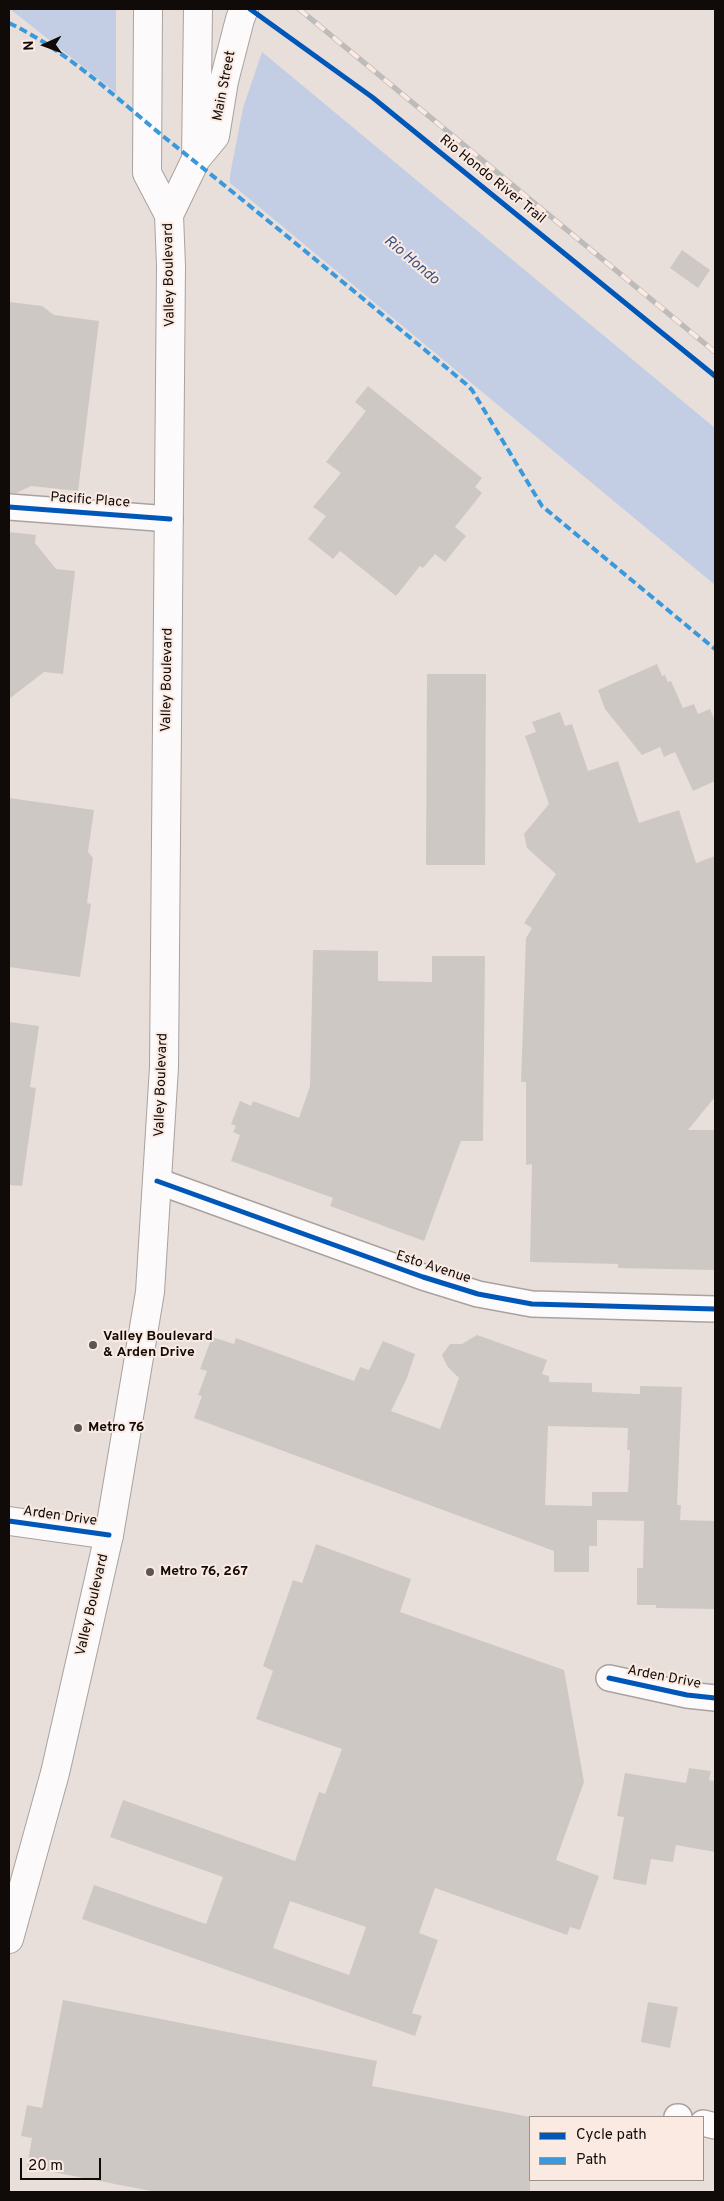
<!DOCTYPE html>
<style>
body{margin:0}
#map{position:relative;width:724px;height:2201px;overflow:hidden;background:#e8dfdb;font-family:Overpass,sans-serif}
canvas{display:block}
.frame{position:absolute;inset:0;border:10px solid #100b08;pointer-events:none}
.legend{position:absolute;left:529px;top:2116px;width:175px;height:65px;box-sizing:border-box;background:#fbeae2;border:1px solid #9d918b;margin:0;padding:6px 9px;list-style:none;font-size:15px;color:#100b08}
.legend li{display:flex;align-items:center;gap:10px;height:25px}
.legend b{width:25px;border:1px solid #9d918b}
.north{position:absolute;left:20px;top:20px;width:50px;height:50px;-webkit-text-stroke:4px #fbeae2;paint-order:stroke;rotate:268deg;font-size:14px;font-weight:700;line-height:20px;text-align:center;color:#100b08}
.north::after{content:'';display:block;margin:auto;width:18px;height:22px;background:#100b08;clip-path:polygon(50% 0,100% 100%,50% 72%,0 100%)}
.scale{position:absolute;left:20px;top:2158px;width:81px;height:22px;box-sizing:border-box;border:2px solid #100b08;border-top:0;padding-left:6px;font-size:15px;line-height:18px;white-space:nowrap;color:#100b08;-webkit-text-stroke:4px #fbeae2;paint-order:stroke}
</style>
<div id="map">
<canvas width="724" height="2201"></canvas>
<div class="frame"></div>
<ul class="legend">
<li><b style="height:6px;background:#0057b8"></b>Cycle path</li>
<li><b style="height:6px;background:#3a99dd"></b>Path</li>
</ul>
<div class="north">N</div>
<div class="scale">20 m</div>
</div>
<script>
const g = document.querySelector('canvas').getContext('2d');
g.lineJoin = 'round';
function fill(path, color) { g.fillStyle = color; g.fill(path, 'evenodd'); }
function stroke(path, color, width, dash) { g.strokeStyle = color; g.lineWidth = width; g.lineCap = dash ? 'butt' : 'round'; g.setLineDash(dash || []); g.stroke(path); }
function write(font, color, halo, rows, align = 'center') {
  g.font = font + ' Overpass,sans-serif'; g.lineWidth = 4; g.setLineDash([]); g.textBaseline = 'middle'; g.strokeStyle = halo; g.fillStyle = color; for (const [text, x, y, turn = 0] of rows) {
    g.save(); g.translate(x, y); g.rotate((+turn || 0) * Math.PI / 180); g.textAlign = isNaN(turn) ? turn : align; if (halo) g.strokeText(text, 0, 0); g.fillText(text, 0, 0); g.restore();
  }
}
const water = new Path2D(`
 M10,9H209L267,56L715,428V585L235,187Z`);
const pier = new Path2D(`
 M116,9H213L263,49L243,108L230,175V186L116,96Z`);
const building = new Path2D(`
 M682,250L710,270L698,288L670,268Z
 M9,302L42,306L54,315L99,321L78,491L31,486L16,493H9Z
 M368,386L482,478L475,487L482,493L455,527L466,536L445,562L435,554L423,568L420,566L396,596L340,551L333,559L308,539L326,516L313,507L341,473L326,462L366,411L355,402Z
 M9,532L36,535L35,543L56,569L75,571L63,674L44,672L9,699Z
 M657,664L662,676L665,675L668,682L671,681L683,708L694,704L698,714L710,709L715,721V781L693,791L675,752L664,757L660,747L642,755L605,709L598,690Z
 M427,674H486L485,865H426Z
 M560,712L565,726L572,724L588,771L618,761L639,823L679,810L696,863L715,856V1097L688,1130H715V1270L618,1268V1264L530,1262L532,1164L526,1165V1082H521L526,938L532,928L524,923L556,874L527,848L524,834L549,804L525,736L536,732L532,722Z
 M9,798L94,810L88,852L93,858L87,903L91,904L80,977L9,967Z
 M313,950L378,951V981L432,982V956H485L483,1141H461L424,1241L330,1206L333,1198L231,1161L240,1135L233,1132L236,1126L231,1124L240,1101L251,1106L253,1101L299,1118L310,1086Z
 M9,1022L39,1026L30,1087L36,1088L22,1186L9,1185Z
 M477,1335L547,1360L542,1374L549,1376V1382L592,1383V1392L640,1394V1386L682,1387L677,1505H681L680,1520L715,1521V1609L656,1608V1605H637V1568H643L644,1521L597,1520V1546H589V1572H554V1551L194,1418L202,1396L198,1395L207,1371L200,1369L212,1337L234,1344L236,1338L354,1381L360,1367L369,1370L383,1341L415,1354L407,1378L391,1411L440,1429L459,1378L447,1366L442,1355L450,1344H462ZM548,1426L628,1428L627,1450H630L628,1492H592V1506L545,1505Z
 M316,1544L411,1579L400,1612L564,1670L584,1782L556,1860L599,1876L580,1930L570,1927L567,1935L435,1888L419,1933L438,1940L412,2013L422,2016L415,2036L82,1919L94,1885L206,1924L223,1877L110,1837L123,1800L295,1861L319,1792L325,1794L342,1749L256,1719L273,1671L263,1666L293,1580L302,1583ZM290,1901L366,1927L349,1975L273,1948Z
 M689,1768L711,1771L709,1780L715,1781V1852L676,1845L673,1862L651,1859L646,1885L613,1879L624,1817L617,1816L625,1773L686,1783Z
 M63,2000L377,2061L372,2086L530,2117V2192H156L27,2167L32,2138L21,2136L27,2105L42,2108Z
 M648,2002L678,2007L670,2048L641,2042Z`);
const minor = new Path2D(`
 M9,507L170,519
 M157,1181L423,1277L478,1294L532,1304L715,1309
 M609,1678L687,1695L715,1698
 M677,2117H679
 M703,2123L715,2126`);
const tertiary = new Path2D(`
 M9,1521L109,1535`);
const primary = new Path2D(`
 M196,159L215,136L224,81L240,19L244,9
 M169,215L196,159L198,9
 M9,1939L55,1773L109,1535L150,1292L164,1067L171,266L169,215L147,173L148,9`);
const rail = new Path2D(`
 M299,9L715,352`);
const quiet = new Path2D(`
 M9,23C66,50 115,97 164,137C266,218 366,301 466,384L472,390L542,506L715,649`);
const cycleway = new Path2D(`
 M250,9L372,97L715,376
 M9,507L170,519
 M157,1181L423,1277L478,1294L532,1304L715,1309
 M9,1521L109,1535
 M609,1678L687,1695L715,1698`);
const markers = [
 [93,1345,5,"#5c5552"],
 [78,1428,5,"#5c5552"],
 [150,1572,5,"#5c5552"]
];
const streetNames = [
 ["Main Street",225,86,-79],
 ["Rio Hondo River Trail",492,180,39],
 ["Valley Boulevard",170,275,-91],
 ["Pacific Place",90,501,4],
 ["Valley Boulevard",168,680,-89],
 ["Valley Boulevard",162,1085,-88],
 ["Esto Avenue",433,1268,18],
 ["Arden Drive",60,1517,8],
 ["Valley Boulevard",93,1605,-77],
 ["Arden Drive",664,1678,11]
];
const poiNames = [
 ["Valley Boulevard",103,1337],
 ["& Arden Drive",103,1353],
 ["Metro 76",88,1428],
 ["Metro 76, 267",160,1572]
];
const waterNames = [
 ["Rio Hondo",411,261,40]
];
fill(water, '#c3cee5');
fill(pier, '#e8dfdb');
fill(building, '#cec8c4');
stroke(minor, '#a9a29f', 28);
stroke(tertiary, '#a9a29f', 30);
stroke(primary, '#a9a29f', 30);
stroke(minor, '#fcfafa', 25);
stroke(tertiary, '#fcfafa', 28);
stroke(primary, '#fcfafa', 28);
stroke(rail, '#bebbbb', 5.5);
stroke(rail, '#fbeae2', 4, [11]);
stroke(quiet, '#3a99dd', 4, [8, 4]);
stroke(cycleway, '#0057b8', 5);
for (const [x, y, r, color] of markers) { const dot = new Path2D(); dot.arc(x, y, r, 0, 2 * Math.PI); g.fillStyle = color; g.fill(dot); stroke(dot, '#fbeae2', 2); }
write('14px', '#100b08', '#fbeae2', streetNames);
write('bold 14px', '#100b08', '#fbeae2', poiNames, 'left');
write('italic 15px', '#3a5381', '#fbeae2', waterNames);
</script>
